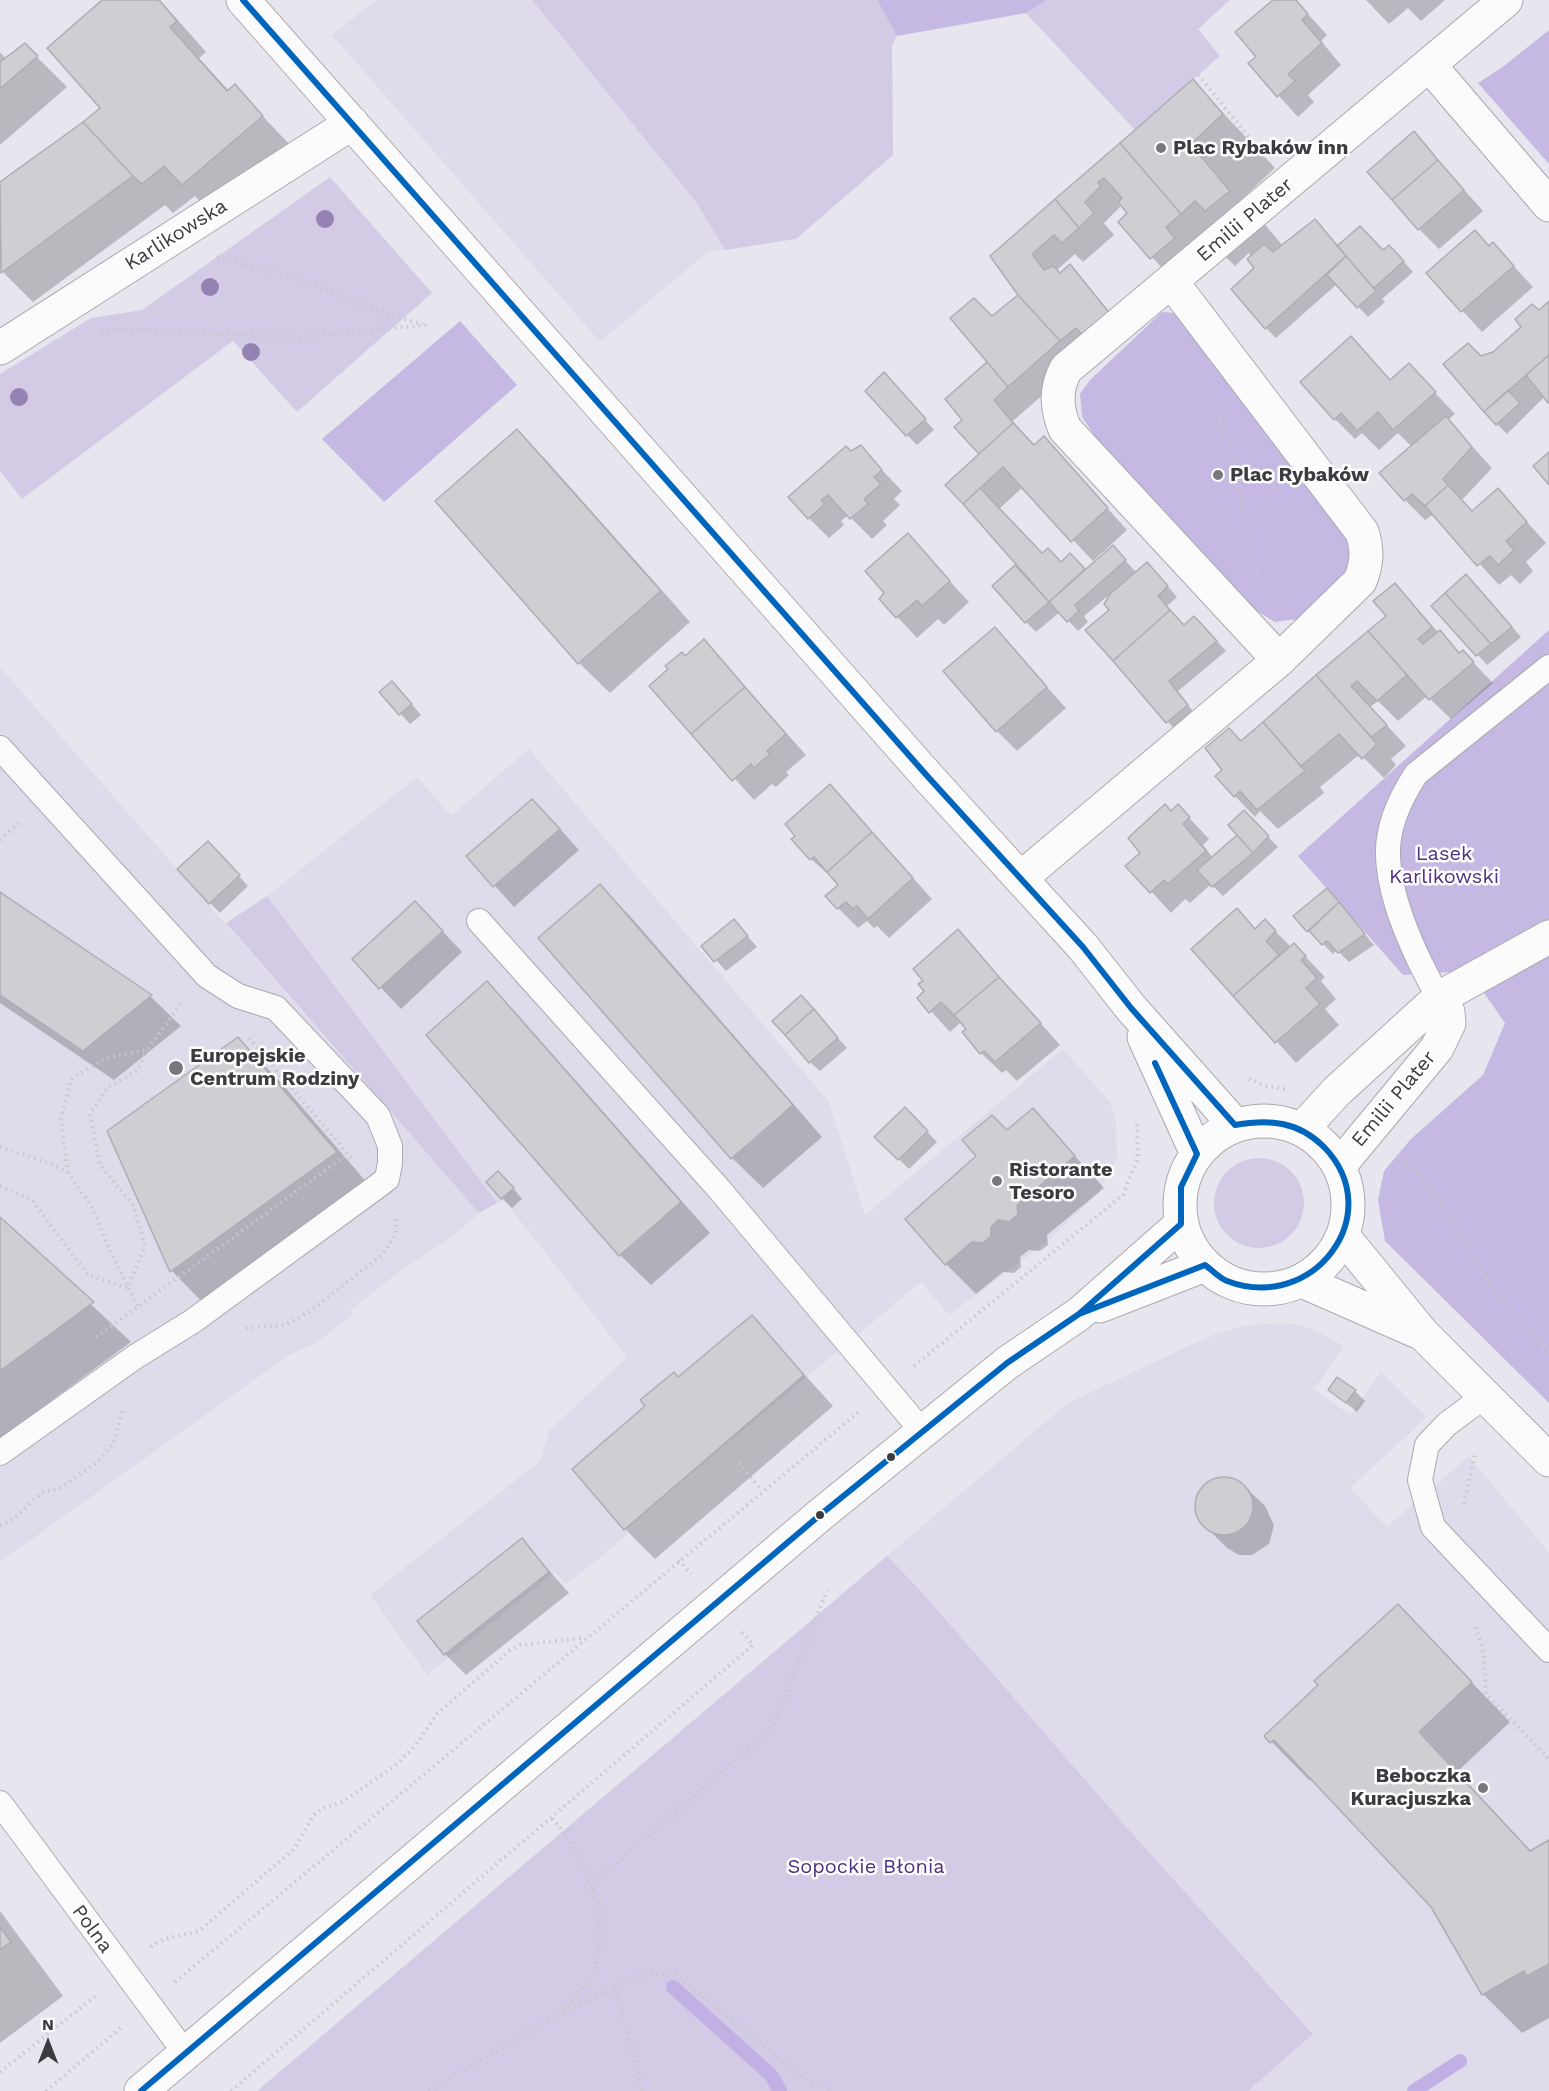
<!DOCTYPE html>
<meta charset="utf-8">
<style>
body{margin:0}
#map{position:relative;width:1549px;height:2091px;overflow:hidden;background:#e7e6ee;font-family:"Work Sans",sans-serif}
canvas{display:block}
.north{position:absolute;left:18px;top:2013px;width:60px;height:60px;-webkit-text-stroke:4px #fff;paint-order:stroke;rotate:0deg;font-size:16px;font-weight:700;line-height:24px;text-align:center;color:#3c3b40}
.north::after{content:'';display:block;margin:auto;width:21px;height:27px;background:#3c3b40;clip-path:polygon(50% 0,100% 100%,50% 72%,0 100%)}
</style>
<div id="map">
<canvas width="1549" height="2091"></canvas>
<div class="north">N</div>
</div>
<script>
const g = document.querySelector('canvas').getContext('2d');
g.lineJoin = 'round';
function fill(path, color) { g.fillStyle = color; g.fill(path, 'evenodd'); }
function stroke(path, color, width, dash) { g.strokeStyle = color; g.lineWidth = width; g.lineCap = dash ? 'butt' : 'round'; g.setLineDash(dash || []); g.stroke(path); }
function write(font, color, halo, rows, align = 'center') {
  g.font = font + ' "Work Sans",sans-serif'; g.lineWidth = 5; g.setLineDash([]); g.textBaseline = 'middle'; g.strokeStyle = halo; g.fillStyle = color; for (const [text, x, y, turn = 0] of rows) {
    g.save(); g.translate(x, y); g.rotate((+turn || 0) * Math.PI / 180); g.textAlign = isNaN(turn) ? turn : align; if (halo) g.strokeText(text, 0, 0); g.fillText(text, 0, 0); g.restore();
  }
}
const built = new Path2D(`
 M376,0H532L696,202L725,250L708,252L600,342L332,35Z
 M0,667L479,1213L453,1236L396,1274L351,1310L354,1314L316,1343L289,1355L0,1562Z
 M529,749L829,1102L865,1215L1063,1049L1111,1103L1116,1122L1117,1159L1098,1193L1048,1241L949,1315L921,1282L624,1529L627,1535L592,1564L566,1584L555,1572L427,1675L370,1595L540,1461L549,1431L627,1357L504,1200L497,1203L267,896L417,777L451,816Z
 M1279,1323L1295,1324L1314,1330L1344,1346L1314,1389L1350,1415L1381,1372L1427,1417L1350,1488L1387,1527L1469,1456L1549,1553V2091H1248L1313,2033L1122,1822L919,1589L887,1556L1068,1403L1212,1335L1245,1326Z`);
const green = new Path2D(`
 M532,0H877L897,36L892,45L893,155L796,239L725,250L696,202Z
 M1047,0H1230L1198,29L1220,56L1135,130L1026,13Z
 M330,177L432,293L297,412L233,341L22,499L0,471V374L91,318L142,310Z
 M267,896L497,1203L479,1213L226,923Z
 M1214 1203a45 45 0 1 1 90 0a45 45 0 1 1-90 0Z
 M887,1556L919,1589L1122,1822L1313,2034L1248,2091H257Z`);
const forest = new Path2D(`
 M877,0H1047L1026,13L897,36Z
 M1549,30V164L1478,83L1504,66Z
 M1162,312L1175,313L1346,533L1350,553L1346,573L1304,618L1275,622L1240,601L1102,447L1082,417L1080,394L1090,380Z
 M460,321L517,385L384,502L322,439Z
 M1549,630V1403L1385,1241L1378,1200L1384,1171L1411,1139L1483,1075L1505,1023L1482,990L1452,972L1403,975L1298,856Z`);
const shadow = new Path2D(`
 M104,0H160L206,52L199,58L229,91L234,86L292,147L213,215L195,196L173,213L165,205L33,302L0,269V183L102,108Z
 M1275,0H1295L1327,35L1321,41L1341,65L1308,95L1314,102L1298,117L1250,64L1259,57Z
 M1366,0H1445L1421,21L1408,8L1389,24Z
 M25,45L67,87L0,145V52L6,59Z
 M1193,81L1275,168L1245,196L1253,206L1251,208L1283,246L1383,252L1399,256L1413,272L1382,299L1385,302L1368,317L1337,284L1276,338L1266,328L1256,268L1249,253L1235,266L1202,234L1172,279L1120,222L1129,213L1117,199L1120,207L1104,223L1114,235L1083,262L1075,254L1056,271L1060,275L1070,266L1131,336L1107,357L1097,347L1013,421L1035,446L1044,438L1127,530L1093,561L1023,487L999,509L1043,555L1061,563L1070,555L1086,571L1112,547L1137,573H1156L1177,597L1167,606L1185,627H1204L1226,651L1177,692L1197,716L1177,732L1088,630L1111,610L1115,590L1084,616L1088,622L1078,631L1060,612L1036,632L1026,622L1033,581L947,485L981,454L957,427L964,420L989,362L992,318L1020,295L992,257ZM1081,571L1083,573L1049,604V600Z
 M1414,133L1483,211L1439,249L1419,229Z
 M1493,244L1533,287L1482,332L1428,273Z
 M1549,303V401L1545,396L1507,434L1497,424L1481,358L1493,353Z
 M1351,338L1391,381L1409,365L1455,414L1448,420L1492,468L1462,500L1473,512L1498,490L1546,543L1526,562L1533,571L1520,584L1511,575L1499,585L1434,514L1425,520L1405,500L1412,447L1398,433L1379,450L1362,433L1355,439L1335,419Z
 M894,384L934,430L917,445L907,435Z
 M517,431L547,461L690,622L610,693L579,663Z
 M860,447L902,491L894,499L900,505L883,521L887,525L872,539L848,515L841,521L844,525L829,538L809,518L851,453Z
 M908,536L969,602L944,625L938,619L917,638L881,599L886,593Z
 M1395,585L1439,633L1461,654L1463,652L1493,683L1451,719L1427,696L1398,721L1378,701L1370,707L1406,746L1391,759L1396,765L1384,778L1360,754L1320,787L1324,793L1278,829L1260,811L1255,817L1235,796L1225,770L1242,742L1388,616Z
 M1476,586L1521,637L1487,665L1433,606Z
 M994,629L1066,708L1017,751L997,731Z
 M704,641L806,755L786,772L789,775L776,787L772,784L754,800L651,686Z
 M381,693H402L421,715L410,724Z
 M830,786L932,899L889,938L877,926L874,928L867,921L858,928L838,908L840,885L811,859Z
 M1178,806L1209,839L1203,845L1213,858L1239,835L1244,812L1278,847L1223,896L1211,884L1190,903L1185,899L1171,913L1128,866L1142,853Z
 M553,821L579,850L514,907L468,856Z
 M218,853L248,886L220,913L210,903Z
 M600,886L630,916L822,1137L763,1188L732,1158Z
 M0,894L151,997L181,1026L114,1080L0,1003Z
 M1336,900L1374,945L1349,962L1337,950L1333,954L1295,916Z
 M1237,910L1256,930L1265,921L1291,947L1294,945L1325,977L1321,981L1336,999L1325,1009L1339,1025L1296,1063L1194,949Z
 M734,921L757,947L726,971L703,946Z
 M435,923L462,952L401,1009L354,959Z
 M958,931L1060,1045L1017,1081L1006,1070L1002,1073L981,1053L961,1022L950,1032L919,998L926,991L925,981Z
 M487,983L517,1014L710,1233L651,1285L620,1255L428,1035Z
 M810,1007L847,1048L820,1071L810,1062Z
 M238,1039L277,1078L375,1192L210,1310L172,1271L109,1131Z
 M905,1109L937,1142L909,1169L876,1137Z
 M1033,1110L1104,1188L1047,1235L1048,1245L1040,1251L1029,1250L1020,1257L1021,1267L1014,1273L1003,1272L976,1294L946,1264L1007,1132Z
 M508,1182L522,1199L512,1208L502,1198Z
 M0,1219L131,1342L0,1438Z
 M752,1317L833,1406L655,1559L625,1529L678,1379Z
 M1330,1390L1355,1391L1365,1401L1357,1412Z
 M1218,1479H1232L1243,1485L1265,1506L1274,1525L1269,1544L1252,1555H1239L1227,1548L1206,1527L1197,1509L1202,1490Z
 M522,1540L569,1593L466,1675L445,1654L419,1621Z
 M1398,1606L1510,1722L1457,1772L1532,1852L1549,1842V2018L1522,2033L1483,1994L1433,1906L1313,1779L1310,1781L1266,1736L1320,1685Z
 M0,1911L63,1996L0,2043Z`);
const stream = new Path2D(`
 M673,1987L771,2075L780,2091
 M1414,2091L1460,2061`);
const building = new Path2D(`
 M102,0H159L177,21L170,27L227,91L235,84L263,116L182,185L164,166L142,184L133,176L83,122L100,108L47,48Z
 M1273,0H1296L1308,14L1302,20L1322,43L1288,74L1295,81L1277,97L1248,63L1256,57L1235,32Z
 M25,43L38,56L0,89V62Z
 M1193,79L1223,114L1193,142L1201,152L1199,154L1230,191L1205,211L1195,201L1181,214L1120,143Z
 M83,122L133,176L1,273L0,182Z
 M1414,131L1438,160L1392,200L1367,172Z
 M1120,143L1181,214L1166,227L1175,238L1150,259L1118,222L1127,213L1118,202L1122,198L1104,178L1098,182L1101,186L1085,202L1094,213L1079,228L1055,199Z
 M1438,160L1464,190L1418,230L1392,200Z
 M1055,199L1079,228L1062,243L1054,235L1032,254L1044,270L1053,266L1060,273L1070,264L1111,315L1085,338L1076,328L1060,341L1018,295L990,256Z
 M1315,219L1346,256L1265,329L1231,289L1254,268L1247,259L1264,244L1273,252Z
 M1360,226L1383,250L1389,245L1404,261L1374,288L1337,246Z
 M1475,230L1489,246L1493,242L1514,266L1461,312L1426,273Z
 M1346,256L1376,291L1357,308L1327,275Z
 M1018,295L1060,341L1008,387L950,318L974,298L992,316Z
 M1549,301V355L1484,412L1443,364L1468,343L1481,356L1493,352L1521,327L1515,319L1532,304L1539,310Z
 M1351,336L1390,380L1409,363L1436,392L1393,430L1378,412L1357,431L1341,413L1334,420L1300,382Z
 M1549,355V402L1548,403L1526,375Z
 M987,362L1008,387L994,400L1013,423L979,454L954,427L962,420L945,399Z
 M884,372L926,419L906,436L865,391Z
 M1508,390L1520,403L1496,425L1484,412Z
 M1446,416L1472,447L1443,479L1448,485L1425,506L1412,494L1404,501L1379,473Z
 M1013,423L1034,445L1044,436L1108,508L1071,542L1003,467L963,504L945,485Z
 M517,429L661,591L578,664L435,501Z
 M861,445L882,470L874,477L881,484L864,499L868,504L850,519L828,495L821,500L825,504L808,519L788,497L846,446L851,451Z
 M1549,452V485L1533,466Z
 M1448,485L1472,511L1498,488L1527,522L1506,541L1514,550L1498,565L1490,556L1477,566L1425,506Z
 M980,488L1042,553L1048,548L1061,562L1070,553L1085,569L1049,602L963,504Z
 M908,533L950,581L922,606L917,600L896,618L879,599L884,593L865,571Z
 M1113,545L1126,560L1075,605L1079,611L1067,622L1049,602Z
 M1147,562L1168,586L1158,596L1170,610L1113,661L1085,630L1109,610L1104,604L1110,594Z
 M1015,565L1049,602L1025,623L992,586Z
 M1466,574L1512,627L1491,644L1445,593Z
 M1395,583L1432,627L1418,639L1423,644L1440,630L1459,653L1463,650L1474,662L1429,700L1368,631L1386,616L1373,601Z
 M1445,593L1491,644L1476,656L1431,606Z
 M1170,610L1184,625L1194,616L1217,641L1169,681L1188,705L1166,723L1113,661Z
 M995,627L1047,687L996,732L943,671Z
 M1368,631L1407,675L1377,701L1357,681L1351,686L1387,725L1371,737L1316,675Z
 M704,639L745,687L691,734L649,686L668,669L665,666L682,652L685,656Z
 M1316,675L1377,744L1362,759L1339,734L1301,766L1263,722Z
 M392,681L412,704L399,715L379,692Z
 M745,687L786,734L767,751L770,754L754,768L751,764L732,781L691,734Z
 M1263,722L1305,771L1257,810L1240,791L1234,797L1215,776L1222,770L1205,748L1229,728L1241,741Z
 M830,784L872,832L827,872L814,857L810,860L791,839L795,836L785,824Z
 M532,799L560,829L493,887L466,856Z
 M1165,804L1171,811L1178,804L1190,817L1183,824L1206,851L1168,884L1164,880L1150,893L1125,866L1140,853L1128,838Z
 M1244,810L1269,836L1253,853L1228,825Z
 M872,832L913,878L868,919L857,906L853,909L846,902L837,909L825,896L838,885L827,872Z
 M1237,835L1253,853L1212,887L1197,870Z
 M208,841L240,875L209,904L177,869Z
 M600,884L793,1105L731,1159L538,938Z
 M1327,888L1339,902L1307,932L1293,916Z
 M0,892L152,995L83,1051L0,995Z
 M415,901L443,931L379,989L352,959Z
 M1339,902L1365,934L1338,953L1327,941L1322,945L1309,931Z
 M1237,908L1255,929L1265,919L1276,931L1266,941L1279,955L1233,996L1191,949Z
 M734,919L748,936L714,962L701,946Z
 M958,929L999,977L954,1015L941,1002L929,1013L917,998L924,991L918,984L923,981L913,969Z
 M1294,943L1306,956L1301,960L1317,978L1306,988L1320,1004L1275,1043L1233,996Z
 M999,977L1041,1023L995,1062L984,1051L980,1054L962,1032L966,1029L954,1015Z
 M487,981L681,1202L619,1256L426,1035Z
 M801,995L814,1009L785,1035L772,1021Z
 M814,1009L838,1038L809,1063L785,1035Z
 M238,1037L337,1152L170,1272L107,1131Z
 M905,1107L928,1131L898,1160L874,1137Z
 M1033,1108L1075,1156L1017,1205L1018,1214L1009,1222L998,1220L991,1227V1236L983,1243L972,1242L945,1265L905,1219L976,1156L962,1140L992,1115L1007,1130Z
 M498,1171L514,1188L501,1199L486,1182Z
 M0,1217L94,1302L0,1371Z
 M752,1315L804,1375L624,1530L572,1469L645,1406L640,1400L674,1372L678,1377Z
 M1337,1377L1356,1390L1346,1403L1328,1390Z
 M1195 1506a29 29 0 1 1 58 0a29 29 0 1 1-58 0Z
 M522,1538L549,1572L444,1655L417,1621Z
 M1398,1604L1472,1682L1419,1732L1530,1851L1549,1840V1964L1527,1976L1524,1971L1482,1995L1431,1907L1274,1740L1270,1743L1264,1736L1318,1685L1314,1681Z
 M0,1927L11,1942L0,1950Z`);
const path = new Path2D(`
 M1198,75L1262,153
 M217,257L301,280L392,316L423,324
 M102,333L115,329L298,337L427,325
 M1217,411L1235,465L1256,575
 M0,840L19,823
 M249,1038L353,1160
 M1249,1079L1266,1086L1285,1089
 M0,1147L54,1165L68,1173L94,1210L108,1247L138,1307
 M1398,1157L1420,1176L1450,1216L1486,1280L1549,1352
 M68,1173L61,1119L71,1079L106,1058L147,1050L183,1001
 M0,1186L31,1199L88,1275L127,1288L145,1247L133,1205L100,1165L90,1114L108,1087L137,1071L147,1050
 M246,1328L285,1325L309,1312L383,1254L396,1234L395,1216
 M96,1337L348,1154
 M914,1366L1123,1195L1138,1158L1137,1124
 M739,1463L762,1491
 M1464,1504L1475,1453
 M0,1525L14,1519L41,1493L60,1488L96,1463L113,1444L123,1410
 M679,1560L691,1574
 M1476,1627L1484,1655L1486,1694L1549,1759
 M593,1890L600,1878L773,1727L827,1590
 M151,1947C165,1935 183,1937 200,1930L294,1849L313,1816L323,1808L342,1802L396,1765L415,1746L437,1714L509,1651L520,1645L582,1638
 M175,1982L860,1411
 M614,1986L639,2071L641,2091
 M563,2012L645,1974L675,1975L803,2077L834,2091
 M0,2072L98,1994
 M46,2091L123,2026
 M231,2091L753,1645L742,1632
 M429,2091L560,2014L592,1978L599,1955L600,1907L569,1838L550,1816`);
const service = new Path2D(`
 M0,748L207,976L238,996L276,1008L378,1116L390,1146V1163L387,1179L375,1188L193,1321L135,1357L0,1453
 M479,921L719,1189L922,1431
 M1439,998C1417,960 1389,901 1388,855C1387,827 1401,797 1416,774L1549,667
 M1485,1396L1447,1424L1427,1445L1420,1480L1433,1527L1549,1650
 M0,1803L186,2054`);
const minor = new Path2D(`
 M1430,66L1549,205
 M0,348L352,123
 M1279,660L1065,429C1056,408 1055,389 1066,369L1506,0
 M1021,878L1279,660L1360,581C1367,564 1368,550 1362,532L1171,281
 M1302,1129L1337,1091L1439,998L1549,937
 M1340,1165L1437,1048L1449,1023L1448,1012L1439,998`);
const tertiary = new Path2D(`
 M243,0L929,778L1083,947L1131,1008L1235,1125
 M1144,1037L1197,1154
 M1180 1205a84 84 0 1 1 168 0a84 84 0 1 1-168 0Z
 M1343,1236L1423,1334L1549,1460
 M1302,1281L1418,1332
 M1100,1306L1205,1265
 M141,2091L820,1515L1007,1363L1079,1314L1181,1224`);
const bus1 = new Path2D(`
 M243,0L929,778L1083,947L1131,1008L1235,1125C1269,1119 1298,1121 1324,1147C1389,1214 1313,1314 1227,1281C1219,1278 1212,1270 1205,1265L1079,1314
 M141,2091L820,1515L1007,1363L1079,1314L1181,1224V1187L1197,1154L1155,1063`);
const trees = [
 [325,219],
 [210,287],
 [251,352],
 [19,397]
];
const markers = [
 [1161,148,6,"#78777d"],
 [1218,475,6,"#78777d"],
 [176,1068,8,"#78777d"],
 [997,1181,6,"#78777d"],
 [891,1457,5,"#3c3b40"],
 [820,1515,5,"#3c3b40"],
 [1483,1788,6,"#78777d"]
];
const poiNames = [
 ["Plac Rybaków inn",1173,148],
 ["Plac Rybaków",1230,475],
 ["Europejskie",190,1056],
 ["Centrum Rodziny",190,1079],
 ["Ristorante",1009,1170],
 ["Tesoro",1009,1193],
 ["Beboczka",1471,1776,"right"],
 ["Kuracjuszka",1471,1799,"right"]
];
const streetNames = [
 ["Emilii Plater",1245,220,-40],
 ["Karlikowska",176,235,-32],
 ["Emilii Plater",1394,1099,-50],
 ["Polna",92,1929,54]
];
const parkNames = [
 ["Lasek",1444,854],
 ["Karlikowski",1444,877],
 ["Sopockie Błonia",866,1867]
];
fill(built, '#dfdbea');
fill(green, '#d3cae6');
fill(forest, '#c5b8e2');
fill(shadow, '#0003');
stroke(stream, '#c0b0e4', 14);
fill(building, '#cfced3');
stroke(building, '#aeadb3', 1.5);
stroke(service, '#aaa9af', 26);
stroke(minor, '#aaa9af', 35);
stroke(tertiary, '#aaa9af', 35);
stroke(path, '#c8c7ca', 4, [1.5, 4.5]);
stroke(service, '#fbfbfc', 24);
stroke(minor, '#fbfbfc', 33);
stroke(tertiary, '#fbfbfc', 33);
stroke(bus1, '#0065bd', 6);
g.fillStyle = '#9482b3';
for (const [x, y] of trees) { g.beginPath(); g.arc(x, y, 9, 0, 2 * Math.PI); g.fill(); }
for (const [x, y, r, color] of markers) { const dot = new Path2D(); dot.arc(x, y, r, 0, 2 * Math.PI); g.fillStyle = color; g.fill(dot); stroke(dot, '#fff', 2); }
write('bold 20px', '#3c3b40', '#fff', poiNames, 'left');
write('20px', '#3c3b40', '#fff', streetNames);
write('20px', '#513082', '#fff', parkNames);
</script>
